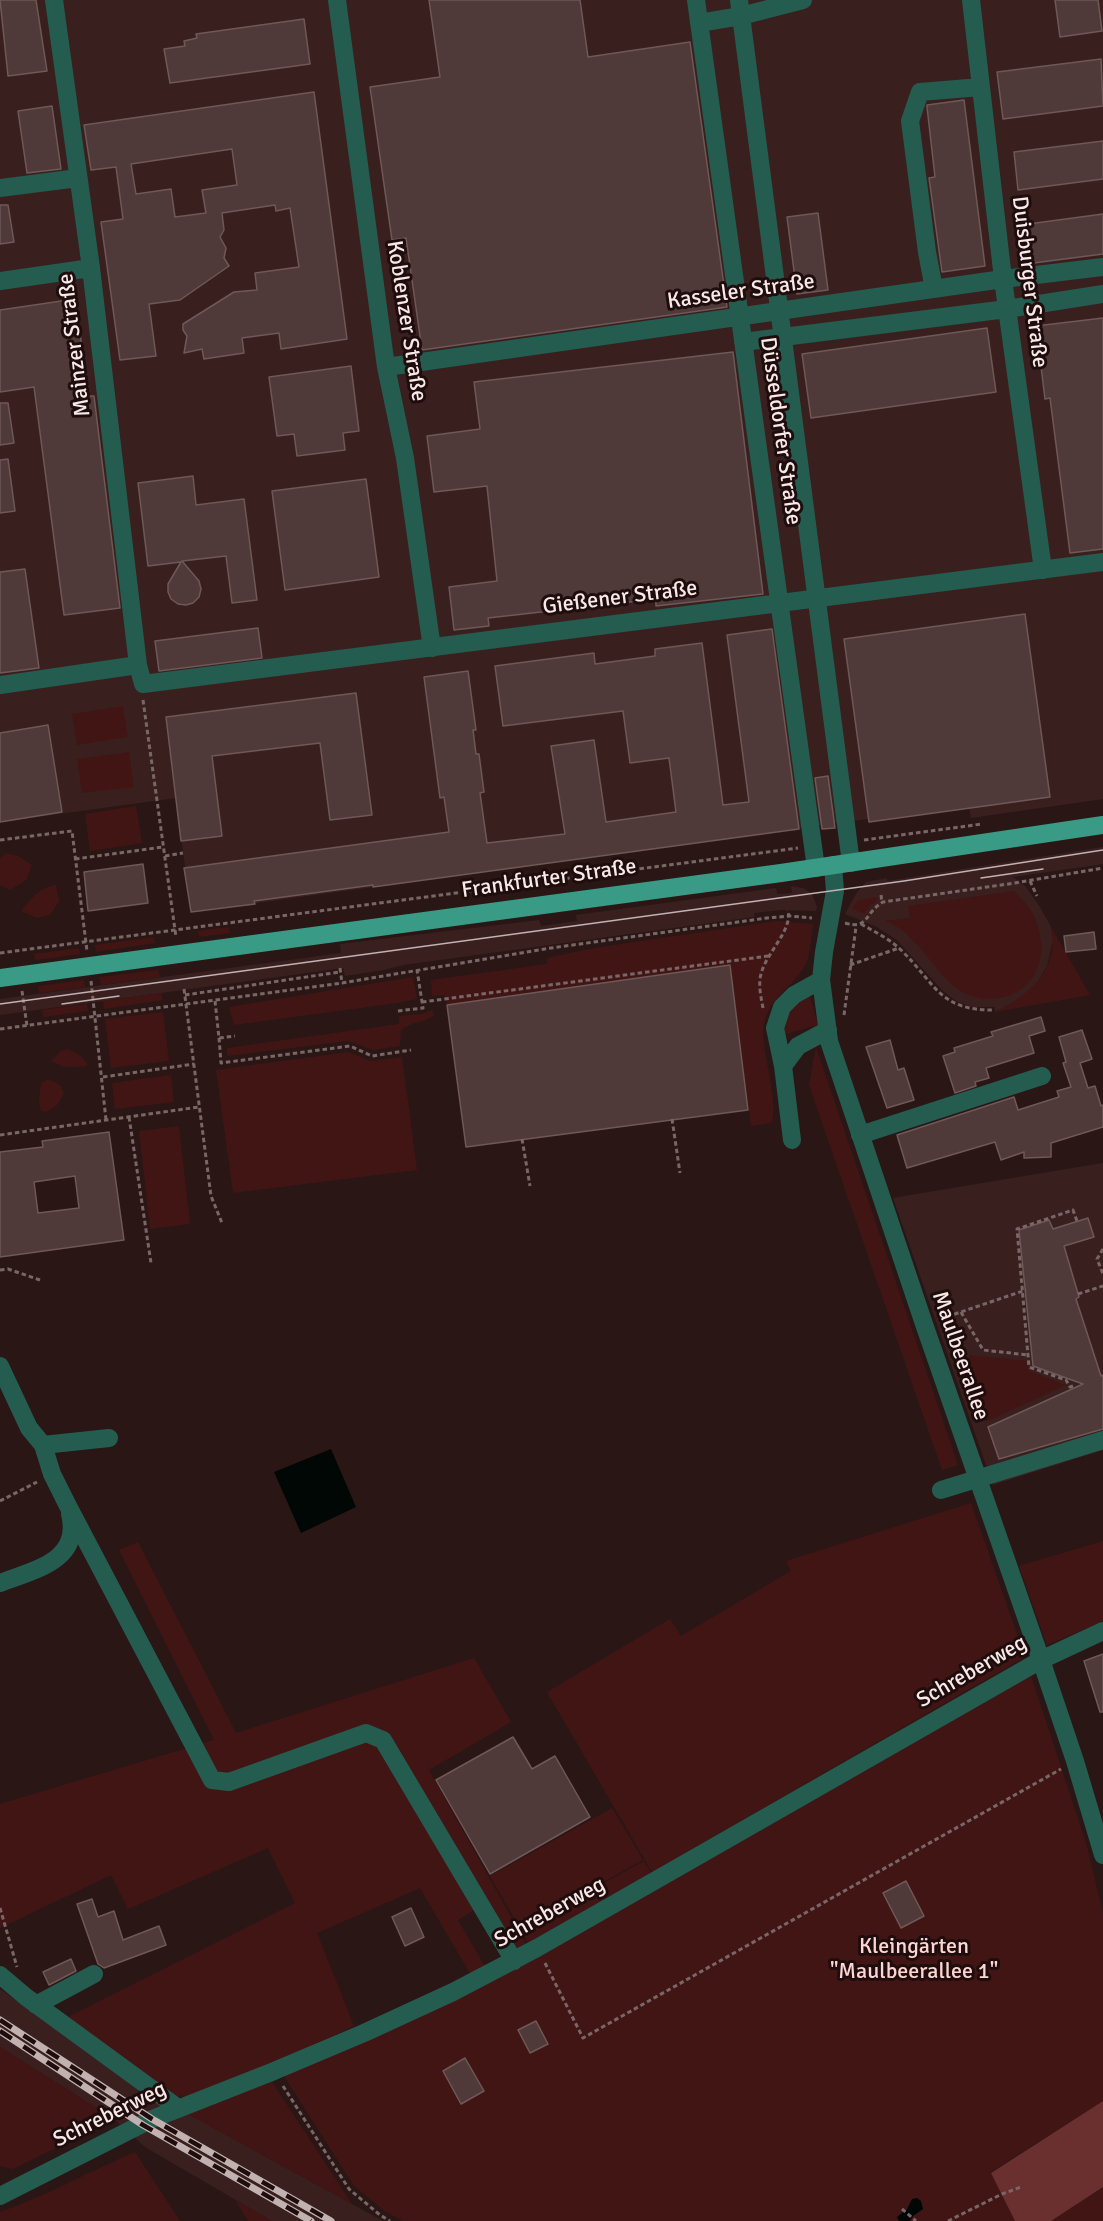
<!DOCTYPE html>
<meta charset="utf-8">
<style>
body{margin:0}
canvas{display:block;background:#291615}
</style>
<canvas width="1103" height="2221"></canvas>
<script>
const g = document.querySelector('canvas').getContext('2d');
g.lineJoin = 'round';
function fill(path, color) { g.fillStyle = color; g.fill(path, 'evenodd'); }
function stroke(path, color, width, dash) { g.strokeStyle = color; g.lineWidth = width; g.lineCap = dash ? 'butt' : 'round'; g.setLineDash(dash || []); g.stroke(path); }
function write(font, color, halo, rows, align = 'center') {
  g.font = font + ' Signika,sans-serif'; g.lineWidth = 6; g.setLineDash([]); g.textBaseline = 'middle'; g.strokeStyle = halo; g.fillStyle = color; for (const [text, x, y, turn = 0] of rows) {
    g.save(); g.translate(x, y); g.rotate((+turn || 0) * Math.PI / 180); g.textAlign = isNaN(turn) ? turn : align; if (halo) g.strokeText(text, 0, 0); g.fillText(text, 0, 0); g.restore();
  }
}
const built = new Path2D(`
 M0,0H1103V799L971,818L969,805L191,912L176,798L0,822Z
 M1103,847V864L1013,877L1025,886L1040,907L1051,927L1053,940L1047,966L1034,988L1024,996L995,1012V1007H973L956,1001L942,990L897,940L875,926L845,914L856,894L866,882L887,878V881ZM909,906L917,945L900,926L886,921L910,918Z
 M791,886L803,888L812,894L817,907L816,911L781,910L754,913V917L403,965L384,970L345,976L343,968L0,1015V999L341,953L340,944L539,920L541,926L577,921L576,915L776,888L777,894L792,893Z
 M1103,1163V1450L993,1485L893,1198Z
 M0,1989L89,2052L186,2113L383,2221H272L145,2147L114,2119L0,2047Z`);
const green = new Path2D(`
 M123,706L128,737L77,745L72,714Z
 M129,752L134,787L82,793L77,759Z
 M136,806L142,843L90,851L85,814Z
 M5,853L18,856L32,865L26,880L10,890L0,885V859Z
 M56,885L59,901L51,914L37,918L21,911C31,899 40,887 56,885Z
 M1014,891C1032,909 1038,917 1041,942C1043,953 1039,967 1033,977C1025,989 1014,995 1000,998C940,1008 932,938 885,921L910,918L908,906Z
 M877,897L878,901L871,905L864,914L852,909L858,900Z
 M777,921L813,924C811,938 811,957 803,969C787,992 766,999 763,1031C762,1051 780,1109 771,1123L751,1126L730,965L447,1005L445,995L432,996L431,980L547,964V958L594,948Z
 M229,927L230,933L199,937L198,931Z
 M1051,927L1090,995L995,1012C1030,994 1060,970 1051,927Z
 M154,937L155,943L96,952L95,945Z
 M79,948L80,954L35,960L34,954Z
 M158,970L160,977L101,985L99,977Z
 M413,977L417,999L397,1003L234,1025L229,1007Z
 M84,980L85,987L39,993L38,986Z
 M161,993L163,1000L104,1009L103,1001Z
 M810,996L818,1025L782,1035V1023L793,1002Z
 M87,1004L88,1011L43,1017L42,1010Z
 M432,1010L434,1015C425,1023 412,1021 401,1030L400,1046L373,1050L348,1041L227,1056V1048L399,1024V1016L422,1014Z
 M163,1012L169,1061L111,1068L105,1019Z
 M816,1047L958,1465L942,1470L809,1085Z
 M68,1049L78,1054L87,1063V1066L65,1067L51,1061L61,1051Z
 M348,1052L371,1061L402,1057L417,1170L233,1193L216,1070Z
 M171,1075L174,1102L115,1109L112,1083Z
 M48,1079L60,1085L64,1093L57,1105L46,1112L41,1111L39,1101L41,1083Z
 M179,1126L190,1224L150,1229L139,1131Z
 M969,1355L1027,1361L1028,1370L1066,1385L986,1422Z
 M971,1503L1025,1657L652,1872L547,1692L670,1619L681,1636L791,1571L786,1561Z
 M1103,1541V1621L1047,1645L1019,1566Z
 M138,1542L236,1733L474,1658L511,1722L429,1770L526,1944L502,1957L474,1910L458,1920L485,1967L471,1975L420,1888L317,1933L354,2026L271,2065L186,2097L173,2096L66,2018L295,1903L268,1848L277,1844L128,1909L111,1875L0,1928V1804L214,1740L119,1550Z
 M1031,1676L1086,1843L1103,1913V2101L991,2172L1015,2221H403L385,2211L354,2186L284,2076Z
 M612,1808L643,1860L520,1928L490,1876Z
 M644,1861L651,1873L528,1943L521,1929Z
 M0,2047L114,2119L13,2169L0,2166Z
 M272,2082L352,2204L186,2113Z
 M135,2152L180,2221H0V2212C47,2196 90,2171 135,2152Z
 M1103,2187V2221H1051Z
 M235,2200L272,2221H248Z`);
const forest = new Path2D(`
 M1103,2101V2187L1051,2221H1015L991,2173Z`);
const water = new Path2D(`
 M331,1449L356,1507L301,1533L274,1472Z
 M917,2198L921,2201L923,2209L913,2216L910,2221H899L897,2217L907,2209L912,2199Z`);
const building = new Path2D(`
 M0,0H36L47,71L8,76Z
 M429,0H580L588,57L690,42L727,307L422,350L406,238L392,240L370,87L440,77Z
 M1055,0H1098L1102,31L1060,37Z
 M304,19L310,64L170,83L164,49L185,46L184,41L197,38L196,34Z
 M1101,59L1103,106L1003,119L997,72Z
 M314,92L347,339L281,349L279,333L242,338L244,353L204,359L202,349L184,353L187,336L183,330V324L234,292L257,290L255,273L299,267L290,208L276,211L275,205L222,213L224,230L220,237L226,248L224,258L229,266L180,300L149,304L156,356L120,360L101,222L123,219L116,167L91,170L84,125ZM232,149L237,185L202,190L206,213L175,217L171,189L136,194L131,164Z
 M964,100L985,266L942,272L929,178L935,177L927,107V105Z
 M52,106L61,169L27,173L18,111Z
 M1103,141V179L1018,190L1014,152Z
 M0,205H8L14,242L0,244Z
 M818,213L828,290L797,294L787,217Z
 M1103,214V254L1026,264L1021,225Z
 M75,299L89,396H94L120,608L64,615L34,387L0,392V310Z
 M1103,318V549L1070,553L1050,398L1045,399L1036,326Z
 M987,328L996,392L811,418L802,354Z
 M733,352L763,594L656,606V599L488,618L489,626L454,630L449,587L497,581L487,486L434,492L427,436L480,429L474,382Z
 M351,366L359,431L343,433L345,450L297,456L294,434L277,436L269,377Z
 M0,403H8L14,443L0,445Z
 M8,459L15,511L0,513V460Z
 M193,476L196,505L244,499L257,600L232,603L226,556L182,561L199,581L201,589L199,597L193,603L186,605L178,604L171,599L168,592V584L181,562L148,566L138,483Z
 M366,479L379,577L285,590L272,491Z
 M25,569L39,668L0,673V572Z
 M1025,614L1050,797L869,822L844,639Z
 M258,628L262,658L159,671L155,641Z
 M772,629L799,829L373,887V885L254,901L255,904L191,912L184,868L449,832L444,797L440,798L424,677L468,671L476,730H473L476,754H479L484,792L480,793L487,843L565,834L551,746L594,740L606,822L676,812L669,758L630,763L623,711L503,726L495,666L594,653L595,664L655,656V649L702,643L723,805L749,802L727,635Z
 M356,693L372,815L330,820L320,743L212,756L222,836L181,841L166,717Z
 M48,725L62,812L0,822V733Z
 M828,776L835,828L822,829L815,778Z
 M143,864L148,903L88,911L84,872Z
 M1094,932L1096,949L1066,952L1064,936Z
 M730,965L748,1110L466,1147L447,1005Z
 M1041,1017L1045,1031L1029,1036L1034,1053L986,1068L989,1078L975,1082L976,1086L955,1093L943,1056L955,1052L954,1048L993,1036L991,1032Z
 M1082,1030L1092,1059L1080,1063L1088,1088L1095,1086L1101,1106L1103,1105V1127L1051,1143V1157L1024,1158V1152L1001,1160L995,1142L907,1168L897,1135L1014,1097L1018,1110L1059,1097L1057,1091L1071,1087L1063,1063L1066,1062L1059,1037Z
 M890,1040L898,1070L904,1068L914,1100L887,1108L866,1047Z
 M109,1132L124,1240L0,1257V1152L43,1147L42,1141ZM75,1176L79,1208L38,1213L34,1182Z
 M1088,1218L1094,1237L1064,1246L1079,1297L1076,1299L1101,1376L1103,1375V1429L999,1459L988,1427L1083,1384L1033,1366L1019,1230L1049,1220L1053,1229Z
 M1103,1654V1712H1100L1084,1661Z
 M513,1737L532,1769L555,1756L590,1817L490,1874L436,1780Z
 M906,1881L924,1916L901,1928L883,1893Z
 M92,1899L98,1917L114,1911L123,1940L159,1926L166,1945L104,1968L98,1964L77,1904Z
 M411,1908L424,1937L405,1946L392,1917Z
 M71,1959L76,1971L49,1985L43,1972Z
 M536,2021L548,2044L530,2053L518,2030Z
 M465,2058L484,2091L461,2104L443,2071Z`);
const path = new Path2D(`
 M143,700L176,937
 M0,840L72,831L87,951
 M864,840L982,824
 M165,856L183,853
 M75,859L163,847
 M1030,881L1037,896
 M881,895L882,903
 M845,923C869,930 864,913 883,902L1015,883L1103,868
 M861,924C875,932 890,939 901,950C936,984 939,1011 995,1010
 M0,953L798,848
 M850,965L899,948
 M340,968L342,983
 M91,981L106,1120
 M184,989L211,1196L222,1223
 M22,991L27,1026
 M185,995L340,972
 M215,1001L219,1038L235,1036
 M422,1002L768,956
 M763,1008C761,997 758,985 761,974C766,953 793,930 788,910
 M398,1011L423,1008L417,970
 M844,1015L856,927
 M0,1029L342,983L551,948L767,918L790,916L812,918
 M219,1038L221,1063L350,1046L372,1056L411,1050
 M103,1077L194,1064
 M129,1117L151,1263
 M672,1119L680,1173
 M0,1135L199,1107
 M522,1139L530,1186
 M1103,1249L1097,1259L1103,1274
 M0,1270L8,1269L40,1280
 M1078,1294L1103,1286
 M961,1312L983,1350L1028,1355
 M940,1319L1026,1290
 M1073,1386L1070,1387L1066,1380L1029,1367L1017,1229L1073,1210L1077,1221
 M0,1501L37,1482
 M0,1908L17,1967
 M545,1963L583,2038L1061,1769
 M283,2086L349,2189L380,2215L390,2221
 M902,2209L916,2221
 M948,2221L1002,2194L1021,2187`);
const minor = new Path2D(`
 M54,0L91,268L138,665L143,684L1103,562
 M337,0L386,367L405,458L432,648
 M696,0L816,868
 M739,0L851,863
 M971,0L1003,279L1043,570
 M699,23L741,16L803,0
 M0,188L78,178
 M0,281L91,268
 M934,289L927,252L910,121L920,92L981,87
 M743,342L1007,309L1103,294
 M386,367L1003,279L1103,267
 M0,685L138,665
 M833,865L835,891L824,952L821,980L829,1041L924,1324L1041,1660L1075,1761L1103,1855
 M783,1066L798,1046L828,1030
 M860,1135L1042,1076
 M792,1140L783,1066L775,1028L782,1007L794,995L821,980
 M0,1366L29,1428L43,1445L52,1474L68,1506L212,1780L229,1782L366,1733L383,1740L514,1961
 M43,1445L109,1438
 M941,1490L1103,1440
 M0,1583C34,1570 82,1561 70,1514
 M0,1975L26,1997L178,2108
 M36,2005L94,1974
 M0,2196L152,2119L274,2071L364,2033L453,1992L537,1948L1041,1660L1103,1631`);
const major = new Path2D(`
 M0,978L781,873L1103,825`);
const tram = new Path2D(`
 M981,878L1043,869
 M0,1004L904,881L1103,850
 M62,1004L119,996`);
const rail = new Path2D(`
 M0,2020L152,2119L331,2221
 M0,2031L143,2125L311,2221`);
const streetNames = [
 ["Duisburger Straße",1029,282,83],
 ["Kasseler Straße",741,292,-8],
 ["Koblenzer Straße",406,321,81],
 ["Mainzer Straße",75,345,-97],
 ["Düsseldorfer Straße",780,431,82],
 ["Gießener Straße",620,598,-7],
 ["Frankfurter Straße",549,879,-8],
 ["Maulbeerallee",960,1356,71],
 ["Schreberweg",972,1672,-30],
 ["Schreberweg",550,1913,-29],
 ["Schreberweg",110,2115,-26]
];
const parkNames = [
 ["Kleingärten",914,1947],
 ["\"Maulbeerallee 1\"",914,1972]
];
fill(built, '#39201f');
fill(green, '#421515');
fill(forest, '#69302f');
fill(water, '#000704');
fill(building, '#4f3a39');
stroke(building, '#6f5857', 1.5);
stroke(path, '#786766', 3, [4.5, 3]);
stroke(minor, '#245d50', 18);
stroke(major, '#399b85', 18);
stroke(tram, '#c1b2b1', 1.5);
stroke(rail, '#c1b2b1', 7);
stroke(rail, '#1f0d0d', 4.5, [14]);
write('22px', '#f7e9e8', '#1f0d0d', streetNames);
write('22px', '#fdd5d2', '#1f0d0d', parkNames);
</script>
